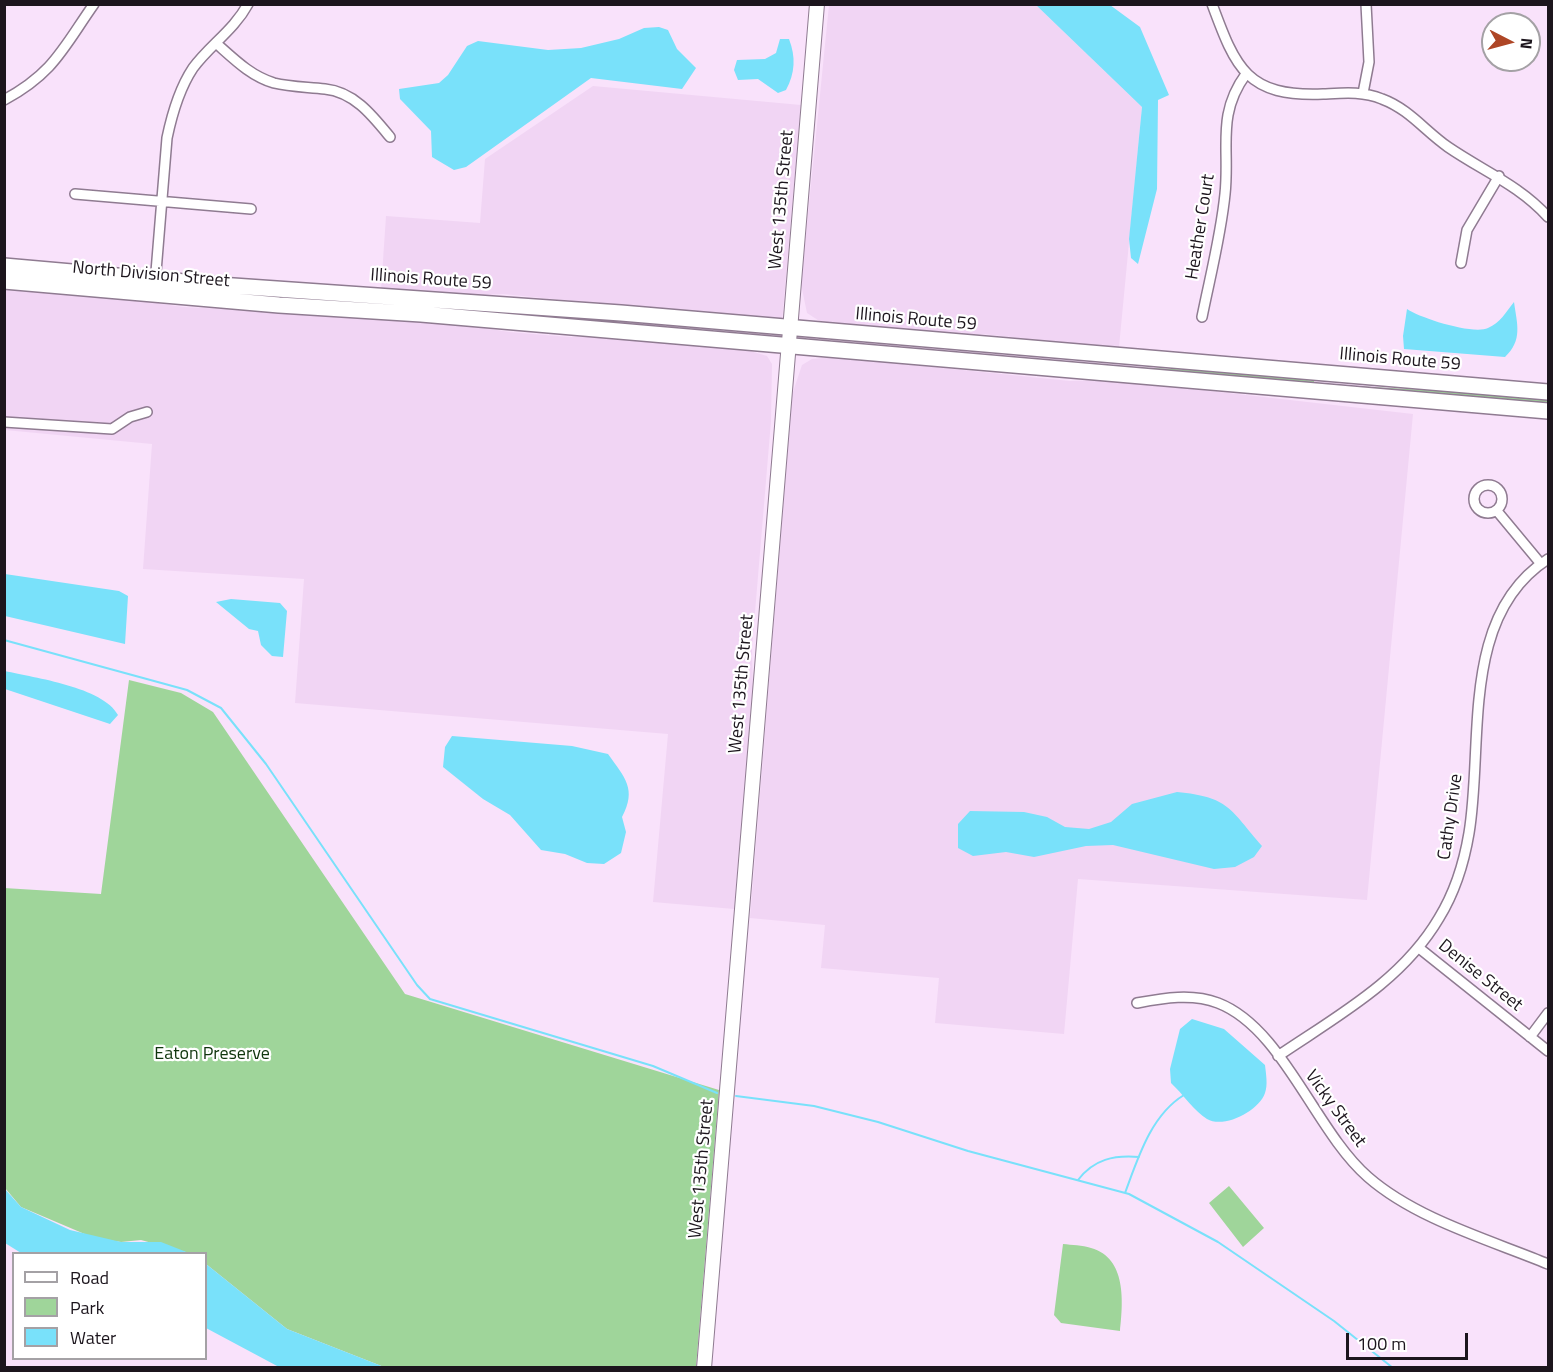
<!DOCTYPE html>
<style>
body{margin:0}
#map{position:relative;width:1553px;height:1372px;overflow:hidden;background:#f9e2fb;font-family:"Titillium Web",sans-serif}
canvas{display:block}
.frame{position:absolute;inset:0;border:6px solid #1c151d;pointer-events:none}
.legend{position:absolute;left:12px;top:1252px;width:195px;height:108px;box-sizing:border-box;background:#fff;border:2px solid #a4a1a5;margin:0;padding:8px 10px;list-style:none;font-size:18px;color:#1c151d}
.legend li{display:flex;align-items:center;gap:12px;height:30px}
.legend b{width:30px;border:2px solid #a4a1a5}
.north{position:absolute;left:1481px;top:12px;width:60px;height:60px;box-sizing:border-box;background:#fff;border:2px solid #a4a1a5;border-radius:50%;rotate:96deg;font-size:16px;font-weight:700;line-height:24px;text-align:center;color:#1c151d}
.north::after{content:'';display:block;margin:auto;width:21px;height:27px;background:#ae4626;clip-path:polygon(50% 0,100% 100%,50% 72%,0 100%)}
.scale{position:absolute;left:1346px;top:1333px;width:122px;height:27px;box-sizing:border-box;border:3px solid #1c151d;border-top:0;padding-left:8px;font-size:18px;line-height:21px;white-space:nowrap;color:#1c151d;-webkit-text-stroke:4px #fff;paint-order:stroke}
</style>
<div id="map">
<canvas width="1553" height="1372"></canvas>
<div class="frame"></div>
<ul class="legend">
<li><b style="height:8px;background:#fff"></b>Road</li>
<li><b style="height:16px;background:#9fd59a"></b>Park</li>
<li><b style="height:16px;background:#79e1fa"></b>Water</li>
</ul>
<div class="north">N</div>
<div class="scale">100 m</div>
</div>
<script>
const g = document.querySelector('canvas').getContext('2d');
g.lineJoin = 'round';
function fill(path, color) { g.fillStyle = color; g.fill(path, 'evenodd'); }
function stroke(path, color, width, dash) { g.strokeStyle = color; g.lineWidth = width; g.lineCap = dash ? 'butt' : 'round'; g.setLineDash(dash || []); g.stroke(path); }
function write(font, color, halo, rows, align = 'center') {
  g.font = font + ' "Titillium Web",sans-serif'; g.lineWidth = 4.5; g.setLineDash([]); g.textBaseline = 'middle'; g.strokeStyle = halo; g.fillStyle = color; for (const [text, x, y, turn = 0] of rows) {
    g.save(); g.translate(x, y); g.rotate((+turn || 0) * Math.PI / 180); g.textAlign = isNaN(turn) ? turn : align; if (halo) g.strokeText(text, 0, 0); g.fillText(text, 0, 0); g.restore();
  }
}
const built = new Path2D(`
 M829,5H1036L1142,107L1119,347H1074L1012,337L982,334L949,336L824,324L807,313L801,284Z
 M593,86L801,105L782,322L503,294L462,296L381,290L386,216L480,223L485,159Z
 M4,286L104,295L183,307L425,318L509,332L569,337H611L740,348L767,356L772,364L771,421L752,648L753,694L734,909L653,902L668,734L295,703L304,579L143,569L152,444L5,430Z
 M834,357L1070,381L1114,380L1413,414L1367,900L1078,879L1064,1034L935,1023L939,978L821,968L825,925L750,918L792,395L802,365L812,359Z`);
const green = new Path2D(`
 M1112,366L1255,373L1314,381V383Z
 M1355,386L1548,397V403L1493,402L1344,388Z
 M129,680L181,693L213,712L405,994L719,1090L696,1367H384L287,1329L206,1264V1254L189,1253L141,1240L121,1242L94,1238L21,1207L5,1188L4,888L101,894Z
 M1229,1186L1264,1228L1243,1247L1209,1203Z
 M1063,1244C1072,1245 1082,1245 1091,1248C1127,1258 1123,1303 1120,1331L1061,1323L1054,1315Z`);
const water = new Path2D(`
 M1036,5H1110L1140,27L1169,95L1158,100L1157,189L1138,264L1131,258L1129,239L1142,107Z
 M659,27L668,30L677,49L696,68L682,89L591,78L466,167L454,170L432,157L431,131L400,99L399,89L439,83L448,75L467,46L478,41L548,50L581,48L619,39L644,28Z
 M780,39H789C796,57 795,73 786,90L778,93L758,79L738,80L734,70L737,60L765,59L776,53Z
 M1514,302C1517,324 1523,340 1505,357L1404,349L1403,336L1407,309C1420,318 1473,335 1488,328C1500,323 1506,312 1514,302Z
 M5,574L119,591L128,596L125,644L5,616Z
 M231,599L280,603L287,611L283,657L272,656L261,645L258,631L249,629L216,602Z
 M5,671C35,678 103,687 118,715L110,724L5,689Z
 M452,736L572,746L608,754C625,778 637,789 622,817L626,832L621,853L604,864L587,863L565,854L541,850L510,815L483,799L443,767L445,747Z
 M1177,792C1229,797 1230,809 1262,846L1254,857L1235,867L1214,869L1113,845L1086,846L1034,857L1006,852L973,856L958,848V824L970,811L1024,812L1047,817L1065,827L1089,829L1111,822L1132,804Z
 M1192,1019L1224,1029L1265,1065C1266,1074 1268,1085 1265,1093C1259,1111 1224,1129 1207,1119C1195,1112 1182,1093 1171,1083L1170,1069L1180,1029Z
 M4,1188L21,1207L70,1230L121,1242H161L189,1253H21L5,1243Z
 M206,1264L287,1329L384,1367H279L206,1328Z`);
const stream = new Path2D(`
 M4,640L187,690L221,708L266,764L417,985L430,999L653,1066L717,1093
 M736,1096L814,1106L878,1122L968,1151L1129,1194L1218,1242L1334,1321L1393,1368
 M1078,1180C1094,1159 1114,1155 1139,1157
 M1125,1193C1138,1158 1151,1115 1184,1095`);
const street = new Path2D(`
 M1212,4C1236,69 1247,97 1323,94C1344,93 1362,91 1382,99C1409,109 1425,131 1448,147C1483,171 1519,185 1548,217
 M217,44C235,60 251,76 274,83C290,87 308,87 325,89C354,92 372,115 390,137
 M1363,93L1369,62L1366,4
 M4,100C54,73 63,48 94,4
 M75,194L251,209
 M1461,263L1467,230L1499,176
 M155,284L167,138C172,114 179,89 193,68C210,45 234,30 248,4
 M1202,317C1210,277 1221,235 1225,194C1230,148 1216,115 1246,74
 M4,422L112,429L130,417L147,412
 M1474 499a14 14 0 1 1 28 0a14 14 0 1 1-28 0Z
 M1497,511L1541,564
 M1419,948L1548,1051
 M1137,1003C1164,998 1192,993 1218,1003C1283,1028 1315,1131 1368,1177C1416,1219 1490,1240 1548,1264
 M1530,1037L1548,1013
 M1278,1056C1337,1016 1402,981 1439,918C1455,892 1464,863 1469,833C1484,744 1459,616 1548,559`);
const secondary = new Path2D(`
 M704,1368L817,4`);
const primary = new Path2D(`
 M4,266L219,285L621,313L1548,392
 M4,281L279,305L421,314L1548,411`);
const streetNames = [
 ["West 135th Street",782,200,-85],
 ["Heather Court",1201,227,-81],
 ["North Division Street",151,275,5],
 ["Illinois Route 59",431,280,4],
 ["Illinois Route 59",916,320,5],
 ["Illinois Route 59",1400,360,5],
 ["West 135th Street",742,684,-85],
 ["Cathy Drive",1451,817,-82],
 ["Denise Street",1480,976,39],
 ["Vicky Street",1335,1109,54],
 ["West 135th Street",702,1169,-85]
];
const parkNames = [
 ["Eaton Preserve",212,1055]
];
fill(built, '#f1d5f4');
fill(green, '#9fd59a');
fill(water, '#79e1fa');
stroke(stream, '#79e1fa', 2);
stroke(street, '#8f7b91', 12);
stroke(secondary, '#8f7b91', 16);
stroke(primary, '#8f7b91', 18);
stroke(street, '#fff', 9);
stroke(secondary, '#fff', 14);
stroke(primary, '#fff', 15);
write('18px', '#1c151d', '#fff', streetNames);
write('18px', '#0f350d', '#fff', parkNames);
</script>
